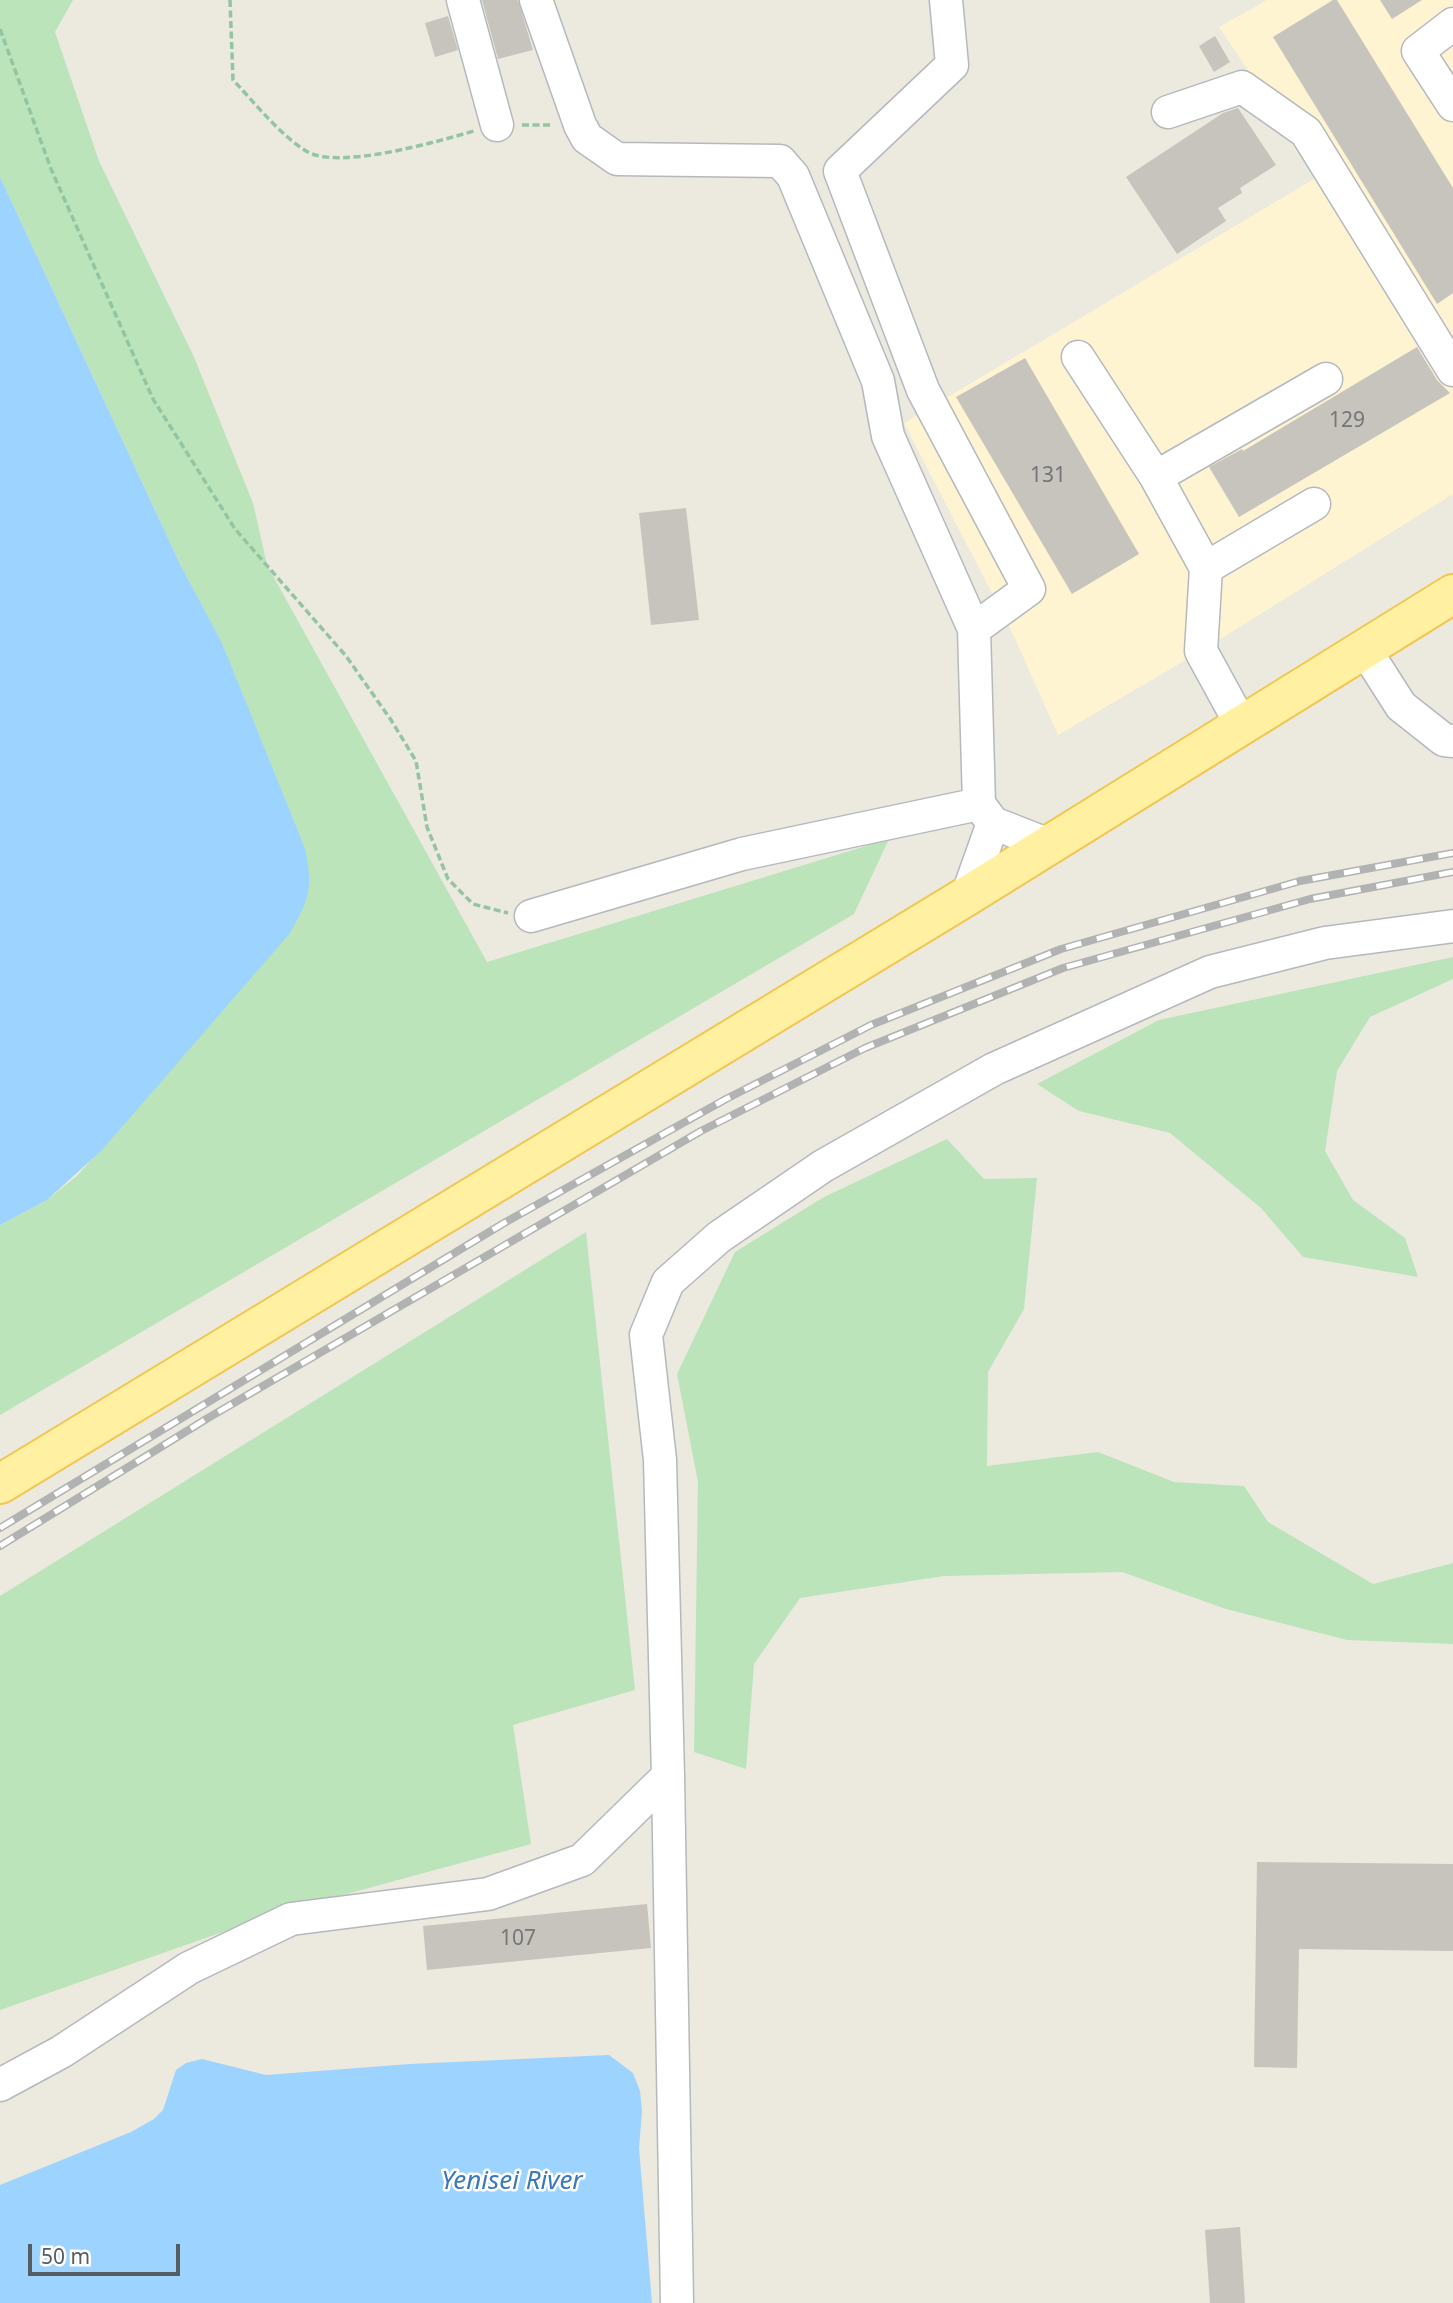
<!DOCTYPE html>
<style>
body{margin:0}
#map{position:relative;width:1453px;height:2303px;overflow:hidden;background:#ece9df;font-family:"Noto Sans",sans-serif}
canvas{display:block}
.scale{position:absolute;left:28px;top:2244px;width:152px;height:32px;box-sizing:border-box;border:4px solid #585c61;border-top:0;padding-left:9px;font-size:21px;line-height:24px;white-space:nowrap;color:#585c61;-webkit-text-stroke:5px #fff;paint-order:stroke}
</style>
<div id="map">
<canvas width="1453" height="2303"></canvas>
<div class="scale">50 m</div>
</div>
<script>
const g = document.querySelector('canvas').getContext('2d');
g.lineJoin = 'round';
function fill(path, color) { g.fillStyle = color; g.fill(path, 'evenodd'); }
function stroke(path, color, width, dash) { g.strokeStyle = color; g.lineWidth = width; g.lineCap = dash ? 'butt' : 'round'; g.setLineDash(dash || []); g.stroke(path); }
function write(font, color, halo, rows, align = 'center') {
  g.font = font + ' "Noto Sans",sans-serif'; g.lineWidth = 5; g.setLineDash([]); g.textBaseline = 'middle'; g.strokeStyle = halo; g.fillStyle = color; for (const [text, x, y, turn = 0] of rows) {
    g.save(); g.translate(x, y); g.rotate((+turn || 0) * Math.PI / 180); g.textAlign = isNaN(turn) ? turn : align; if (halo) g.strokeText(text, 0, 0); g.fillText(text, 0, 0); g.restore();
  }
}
const commercial = new Path2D(`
 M1267,0H1453V494L1201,651L1058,735L1013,634L904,423L1319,176L1219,27Z`);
const green = new Path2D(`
 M0,0H73L55,32L99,161L194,357L253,503L267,565L487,962L889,839L854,914L0,1415V1225L47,1200L77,1176L242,986L305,848L222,644L181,566L0,177Z
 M1453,957V979L1370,1017L1337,1071L1325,1151L1353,1200L1405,1238L1418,1277L1303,1257L1261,1208L1170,1133L1079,1111L1037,1084L1159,1020Z
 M947,1139L984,1179L1037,1178L1024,1309L988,1372L987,1466L1098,1452L1174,1482L1244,1486L1268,1522L1373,1584L1453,1563V1644L1347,1640L1226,1609L1122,1572L944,1576L800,1598L754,1664L746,1769L694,1752L698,1482L677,1374L735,1252L824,1197Z
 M586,1232L635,1690L513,1725L531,1844L280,1912L0,2010V1596Z`);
const water = new Path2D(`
 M0,177L181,566L222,643L305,848C313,889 310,897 290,933L102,1150L47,1200L0,1225Z
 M609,2055L633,2073L640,2091L642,2111L639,2148L652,2303H0V2185L131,2132L154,2119L163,2110L176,2070L186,2063L202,2059L266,2075L410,2064Z`);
const building = new Path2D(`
 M482,0H518L533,50L498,59Z
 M1333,0H1337L1453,188V293L1437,304L1273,37Z
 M1380,0H1422L1392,19Z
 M448,16L458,50L435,57L425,23Z
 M1215,36L1230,62L1214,72L1199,46Z
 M1238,108L1276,165L1240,188L1242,193L1218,208L1226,221L1177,254L1126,177L1223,113Z
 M1417,347L1437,380L1450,393L1239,517L1209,467L1242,449L1243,451Z
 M1025,358L1139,554L1072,594L956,397Z
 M686,508L699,620L651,625L639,513Z
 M1257,1862L1453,1864V1951L1299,1949L1297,2068L1254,2067Z
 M647,1904L651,1948L427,1970L423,1926Z
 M1240,2227L1245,2303H1210L1205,2230Z`);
const path = new Path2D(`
 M230,0L233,80C256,104 278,133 306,151C337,171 439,141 474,131
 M0,29L51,169L153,399L235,529L346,656L391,720L416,761L427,827L448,879L473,904L508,913
 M522,125H553`);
const minor = new Path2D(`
 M463,0L497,125
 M536,0L580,125L587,138L617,159L780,161L793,176L878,381L888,436L974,629L979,804L993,823L1049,845
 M946,0L952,65L840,171L923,390L1029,589L974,629
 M1453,24L1418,51L1453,105
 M1168,112L1242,87L1306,132L1453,370
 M1078,357L1156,477L1206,568L1201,651L1242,726
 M1156,477L1326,379
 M1206,568L1314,504
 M1364,648L1401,706L1444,740L1453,741
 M967,896L993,823
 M531,916L742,854L979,804
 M668,1776L677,2303
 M0,2085L61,2052L189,1968L291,1919L488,1894L582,1860L668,1776L660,1460L646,1335L668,1282L719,1237L823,1166L994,1069L1210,972L1325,943L1453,926`);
const major = new Path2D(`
 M0,1484L967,896L1453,594`);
const rail = new Path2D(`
 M0,1528L504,1223L726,1099L871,1025L1061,949L1300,881L1453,853
 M0,1546L208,1418L701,1131L865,1048L1063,968L1310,899L1453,872`);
const numberNames = [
 ["129",1347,421],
 ["131",1048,476],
 ["107",518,1939]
];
const waterNames = [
 ["Yenisei River",512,2182]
];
fill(commercial, '#fef4d2');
fill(green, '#bbe4bb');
fill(water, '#9cd3ff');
fill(building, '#c6c4bd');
stroke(minor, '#b5b8bd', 35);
stroke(major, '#f1c753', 42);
stroke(path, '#94c5a2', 3.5, [7, 3.5]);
stroke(minor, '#fff', 32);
stroke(major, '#fff1a1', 38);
stroke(rail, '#b1b2b2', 8);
stroke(rail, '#fff', 5, [16]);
write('21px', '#747678', null, numberNames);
write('italic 26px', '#3d78b9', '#fff', waterNames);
</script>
